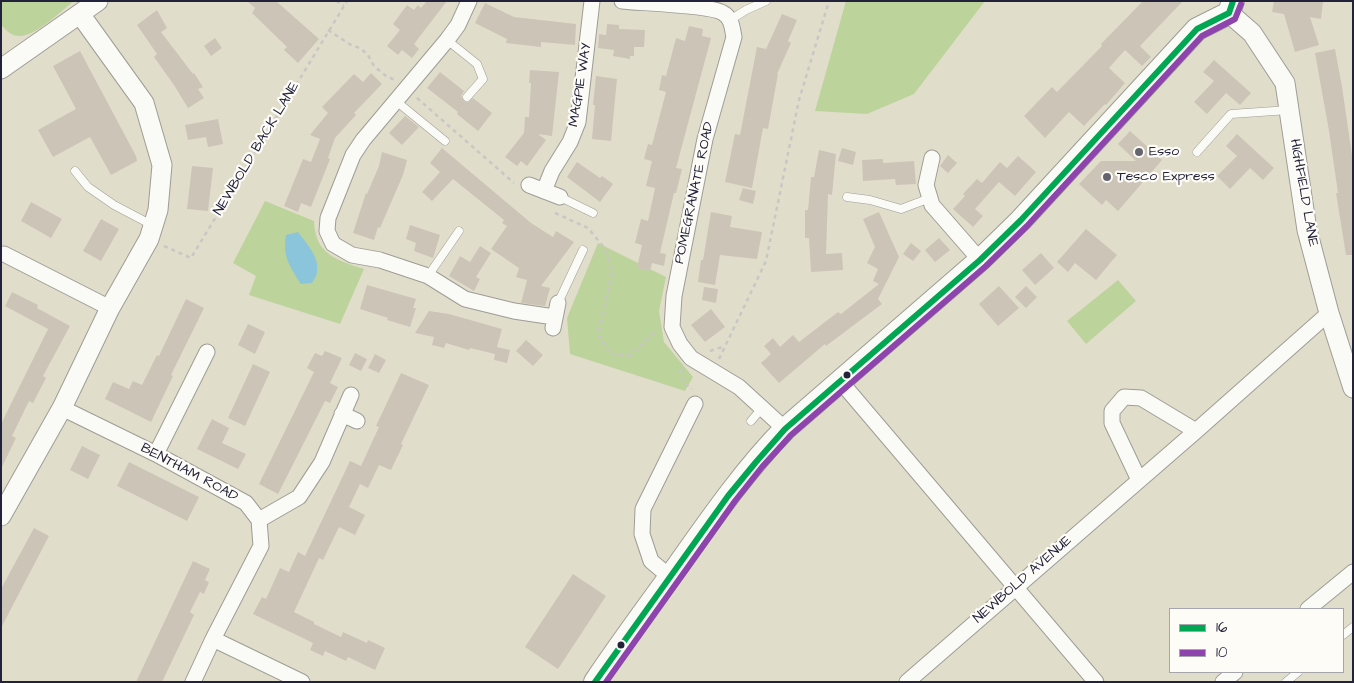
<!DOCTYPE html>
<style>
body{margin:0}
#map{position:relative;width:1354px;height:683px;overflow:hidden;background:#e1ddcb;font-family:"Architects Daughter",sans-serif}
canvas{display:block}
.frame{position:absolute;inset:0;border:2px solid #22223b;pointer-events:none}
.legend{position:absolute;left:1169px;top:608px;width:175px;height:65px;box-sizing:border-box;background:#fdfcf7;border:1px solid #a5a5ac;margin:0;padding:6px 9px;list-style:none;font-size:15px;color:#22223b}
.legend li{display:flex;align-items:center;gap:10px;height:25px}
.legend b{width:25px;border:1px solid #a5a5ac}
</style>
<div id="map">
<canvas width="1354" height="683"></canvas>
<div class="frame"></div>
<ul class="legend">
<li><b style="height:6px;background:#00a651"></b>16</li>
<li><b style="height:6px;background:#8e44ad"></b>10</li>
</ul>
</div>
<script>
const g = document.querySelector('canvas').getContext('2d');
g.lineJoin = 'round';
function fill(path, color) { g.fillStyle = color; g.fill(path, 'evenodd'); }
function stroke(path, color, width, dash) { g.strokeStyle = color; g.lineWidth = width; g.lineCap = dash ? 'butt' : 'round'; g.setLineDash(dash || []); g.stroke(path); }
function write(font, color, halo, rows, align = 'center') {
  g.font = font + ' "Architects Daughter",sans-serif'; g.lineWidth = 4.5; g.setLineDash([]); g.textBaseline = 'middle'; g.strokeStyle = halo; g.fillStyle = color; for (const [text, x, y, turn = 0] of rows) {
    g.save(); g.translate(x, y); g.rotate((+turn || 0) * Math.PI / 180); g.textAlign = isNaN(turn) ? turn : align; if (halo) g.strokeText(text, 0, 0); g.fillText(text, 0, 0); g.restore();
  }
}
const green = new Path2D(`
 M1,1H74C61,11 37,35 21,36C12,37 7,31 1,25Z
 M846,1H985L914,94L867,114L815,111Z
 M265,201L314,221C315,254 336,260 364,269L340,324L249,295L256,276L233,263Z
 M598,243L666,277L659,311L664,342L693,377L685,391L570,354L567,318Z
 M1118,280L1136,301L1086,344L1067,321Z`);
const water = new Path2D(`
 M298,232C306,243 320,257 317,272C317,275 314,280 312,283L301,284C290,267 282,256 286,235Z`);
const building = new Path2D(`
 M247,1H276L319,39L298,63L284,50L287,47L252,13L255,8Z
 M427,1H447L414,44L419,49L412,58L402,50L398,55L387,46L400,30L393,24L407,5L414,10L418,5L421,8Z
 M1143,1H1183L1140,46L1151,57L1142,66L1125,50L1109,68L1125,83L1106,105L1105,104L1084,126L1069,112L1045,138L1024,116L1052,87L1057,92L1102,46L1101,44Z
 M1274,1L1323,2L1321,19L1310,17L1319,45L1295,52L1284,14L1272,12Z
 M485,3L514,17L576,24L575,45L541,42V47L506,43L507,39L475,23Z
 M157,10L167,28L161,32L193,74L194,73L203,87L198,89L204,98L188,108L174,85L154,57L157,54L137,25Z
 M782,14L797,20L788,41L791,43L777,74H778L768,129L763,128L752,188L725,182L735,134L740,135L757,47L766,49Z
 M607,24L619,25V29L645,30L644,47H634V56H630V59L613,56L614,50L598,48L599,34L606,35Z
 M689,26L703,29L702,36L711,38L676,168L682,169L676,193H674L660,253L666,254L664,266L652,263L650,271L637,268L642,245L635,243L641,219L648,221L655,188L646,186L652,161L644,159L648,144L652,145L666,92L659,90L662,75L666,76L676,38L685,41Z
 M215,38L222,48L211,56L204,46Z
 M1335,49L1342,87L1353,162V255H1346L1336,193H1338L1329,131L1315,53Z
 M80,51L136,156L137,161L111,175L90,137L53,157L38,130L76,109L53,66Z
 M1214,60L1251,93L1240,105L1226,93L1207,114L1194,102L1214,81L1203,72Z
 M530,70L559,72L552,136L538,134L546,140L527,166L521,161L517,166L505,157L524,133L525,117H529L531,83H529Z
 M440,72L464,91L461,96L464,101L468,102L473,98L492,113L478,131L457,114L458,112L427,88Z
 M371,73L382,84L354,113L356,115L335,138L328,158L330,159L311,207L301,203L298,212L284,206L303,159L311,162L320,139L310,135L328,113L322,107L354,74L363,82Z
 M596,76L617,79L611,141L592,139L595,105H593Z
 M405,116L419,127L402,145L389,133Z
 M218,119L223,144L208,147L206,137L188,140L185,125Z
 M1130,131L1162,160L1118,211L1106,200L1102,205L1079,184L1101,161H1136L1118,144Z
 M1237,134L1274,168L1263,180L1250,168L1230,189L1217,176L1237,156L1226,146Z
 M442,148L531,223L553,237L556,231L574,242L541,286L550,288L545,306L521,303L527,280L516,277L519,268L491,249L507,226L502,223L504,220L453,179L432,201L422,192L440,172L430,163Z
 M842,148L856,152L853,165L838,161Z
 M819,150L836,154L832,195L828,194L826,254L842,253L843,270L811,272L809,238H805V210H808L811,177H814Z
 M382,152L407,160L403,175L380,228L378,227L374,240L353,233L366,193L367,194L379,166Z
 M948,155L957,163L948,173L940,166Z
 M1018,156L1036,172L1015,196L999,182L975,209L983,216L973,227L953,209L965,196L963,194L977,179L982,183L1000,162L1007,168Z
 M883,159V163L914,161L916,184L896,185L895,179L863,181L862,160Z
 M577,162L600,178L602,176L613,184L600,202L567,177Z
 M192,166L213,168L208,211L187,209Z
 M743,188L756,191L753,204L739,200Z
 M31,202L62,219L51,238L21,221Z
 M711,212L732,216L730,227L762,232L757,259L720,255L715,285L698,282L701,260H703Z
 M879,212L899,257L878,299L882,304L826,346L825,344L779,383L761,363L771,354L764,346L773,338L780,347L793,335L799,342L838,312L841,314L879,284L873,281L878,269L867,263L875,247L863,219Z
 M101,219L119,229L101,261L83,251Z
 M410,225L440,235L433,258L414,251L416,243L406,239Z
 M1086,229L1117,255L1096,280L1075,263L1068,272L1057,262Z
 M939,238L950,250L935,262L925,250Z
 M911,243L921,251L913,261L903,254Z
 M480,246L491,253L476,277L480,279L474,291L449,276L460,256L470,262Z
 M1041,253L1054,268L1035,285L1022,270Z
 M367,285L416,299L413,308H416L410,327L387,320L388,318L360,309Z
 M999,286L1019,308L998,326L979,304Z
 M1026,286L1037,297L1026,308L1015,297Z
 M704,287L718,289L716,303L702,300Z
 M12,292L38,305L37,308L70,326L43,376L46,378L33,403L29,401L12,436L16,438L1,469V424L48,329L5,306Z
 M186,299L204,308L171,375L173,376L151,422L105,399L113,382L129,389L133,381L142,385L157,355L159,356Z
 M711,309L725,327L705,342L691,325Z
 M429,311L449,314L502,329L497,347L510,350L507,363L494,360L495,354L470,348L469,350L446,343L444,348L432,345L434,337L415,333Z
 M248,324L265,332L255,354L238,345Z
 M526,340L543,355L533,366L516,351Z
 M325,351L342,358L330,383L338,387L330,403L325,401L278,494L259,484L314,372L307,368L315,353L322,356Z
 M355,353L367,359L361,371L349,365Z
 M375,354L386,360L379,373L368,368Z
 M253,364L270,372L245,426L228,418Z
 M401,373L429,385L401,444L403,445L391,470L379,465L368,488L360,484L349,507L365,515L355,535L339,527L323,560L319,558L294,612L314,622V624L341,637L343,632L367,643L368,640L385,648L375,670L348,657L346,661L325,651L323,656L310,650L313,643L253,614L262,597L266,599L280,568L289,572L298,552L305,556L350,461L361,466L379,427L376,426Z
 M212,419L229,428L222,443L246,454L238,469L197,449Z
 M82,446L100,455L88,479L70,470Z
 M129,462L199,497L187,521L117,486Z
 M34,528L49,536L1,628V589Z
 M193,561L210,569L205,580L209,582L204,594L200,592L190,612L194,615L162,682H136Z
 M573,574L606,596L558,669L525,647Z`);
const path = new Path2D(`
 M336,1L344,5
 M328,30L351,45L360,48L368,55L374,66L386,76L395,80
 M417,98L514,183
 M555,213L588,228L606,250L612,273L598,334L610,354L628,356L658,330
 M164,246L191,258L347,1
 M710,351L725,346
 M719,359L766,261L799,100L829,1
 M681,369L683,382L692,389`);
const service = new Path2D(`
 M730,20L746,10L766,1
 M447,40L477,64L483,79L467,97
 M396,101L445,141
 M1197,152L1231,114L1289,110
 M75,171L88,187L114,205L152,225
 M560,197L593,213
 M847,197L870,200L901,209L930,198
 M428,276L459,231
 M558,303L583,250
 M751,421L763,407
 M1343,635L1353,627
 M1286,682L1298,672`);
const minor = new Path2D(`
 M469,1L458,25L447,40L363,140L353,155L328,218L327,231L333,244L352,255L380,260L428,276L465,299L514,311L554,317
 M622,1C640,3 712,5 723,13C732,18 732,28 734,37L705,139L674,296L672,327L680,344L691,358L739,387L785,429
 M932,158L926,185L932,205L980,260
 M529,185L560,197
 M544,191L552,171L570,142L578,122L592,1
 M4,254L110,308
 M553,328L558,303
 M841,382L1096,682
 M62,408L156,454L246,503L259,520L261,546L213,639L193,682
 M342,414L357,421
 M156,454L207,352
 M1139,480L1112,423V411L1124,397L1141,398L1196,431
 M259,520L299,497L322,462L351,395
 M670,577L651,561L642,534L643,509L695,404
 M1308,609L1353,572
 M213,639L302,682
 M907,682L1196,431L1329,313
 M1223,682L1235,672`);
const tertiary = new Path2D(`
 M1229,13L1252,33L1285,83L1307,230L1329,313L1353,388
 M1,69L98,1
 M1,516L62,408L110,308L149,239L158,210L162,165L144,103L80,14`);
const secondary = new Path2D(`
 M595,682C621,643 649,605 677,567C711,519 744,471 785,429L980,260L1021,220L1197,29L1229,13L1233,1`);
const bus1 = new Path2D(`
 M595,682L728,496L756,462L785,429L980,260L1021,220L1197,29L1229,13L1233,1`);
const bus2 = new Path2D(`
 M606,682L735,501L762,467L791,435L986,266L1027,226L1202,36L1235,19L1241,4`);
const markers = [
 [1139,152,5,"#65636d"],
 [1107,177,5,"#65636d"],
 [847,375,4.5,"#22223b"],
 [621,645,4.5,"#22223b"]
];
const streetNames = [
 ["MAGPIE WAY",581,85,-81],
 ["NEWBOLD BACK LANE",257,149,-59],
 ["POMEGRANATE ROAD",695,193,-78],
 ["HIGHFIELD LANE",1303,193,80],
 ["BENTHAM ROAD",189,473,28],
 ["NEWBOLD AVENUE",1023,580,-41]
];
const poiNames = [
 ["Esso",1149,152],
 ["Tesco Express",1117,177]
];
fill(green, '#bdd39c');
fill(water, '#8bc5db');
fill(building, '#cdc4b8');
stroke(service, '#9e9d95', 9);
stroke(minor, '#9e9d95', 17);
stroke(tertiary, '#9e9d95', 21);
stroke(secondary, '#9e9d95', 24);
stroke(path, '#c8c7c4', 2.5, [4, 4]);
stroke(service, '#fafaf7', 8);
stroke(minor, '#fafaf7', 15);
stroke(tertiary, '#fafaf7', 19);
stroke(secondary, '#fafaf7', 22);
stroke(bus1, '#00a651', 6);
stroke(bus2, '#8e44ad', 6);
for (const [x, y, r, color] of markers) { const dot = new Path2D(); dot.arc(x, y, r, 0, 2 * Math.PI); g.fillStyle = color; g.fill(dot); stroke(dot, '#fdfcf7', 2); }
write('14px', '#22223b', '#fdfcf7', streetNames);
write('14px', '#22223b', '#fdfcf7', poiNames, 'left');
</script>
